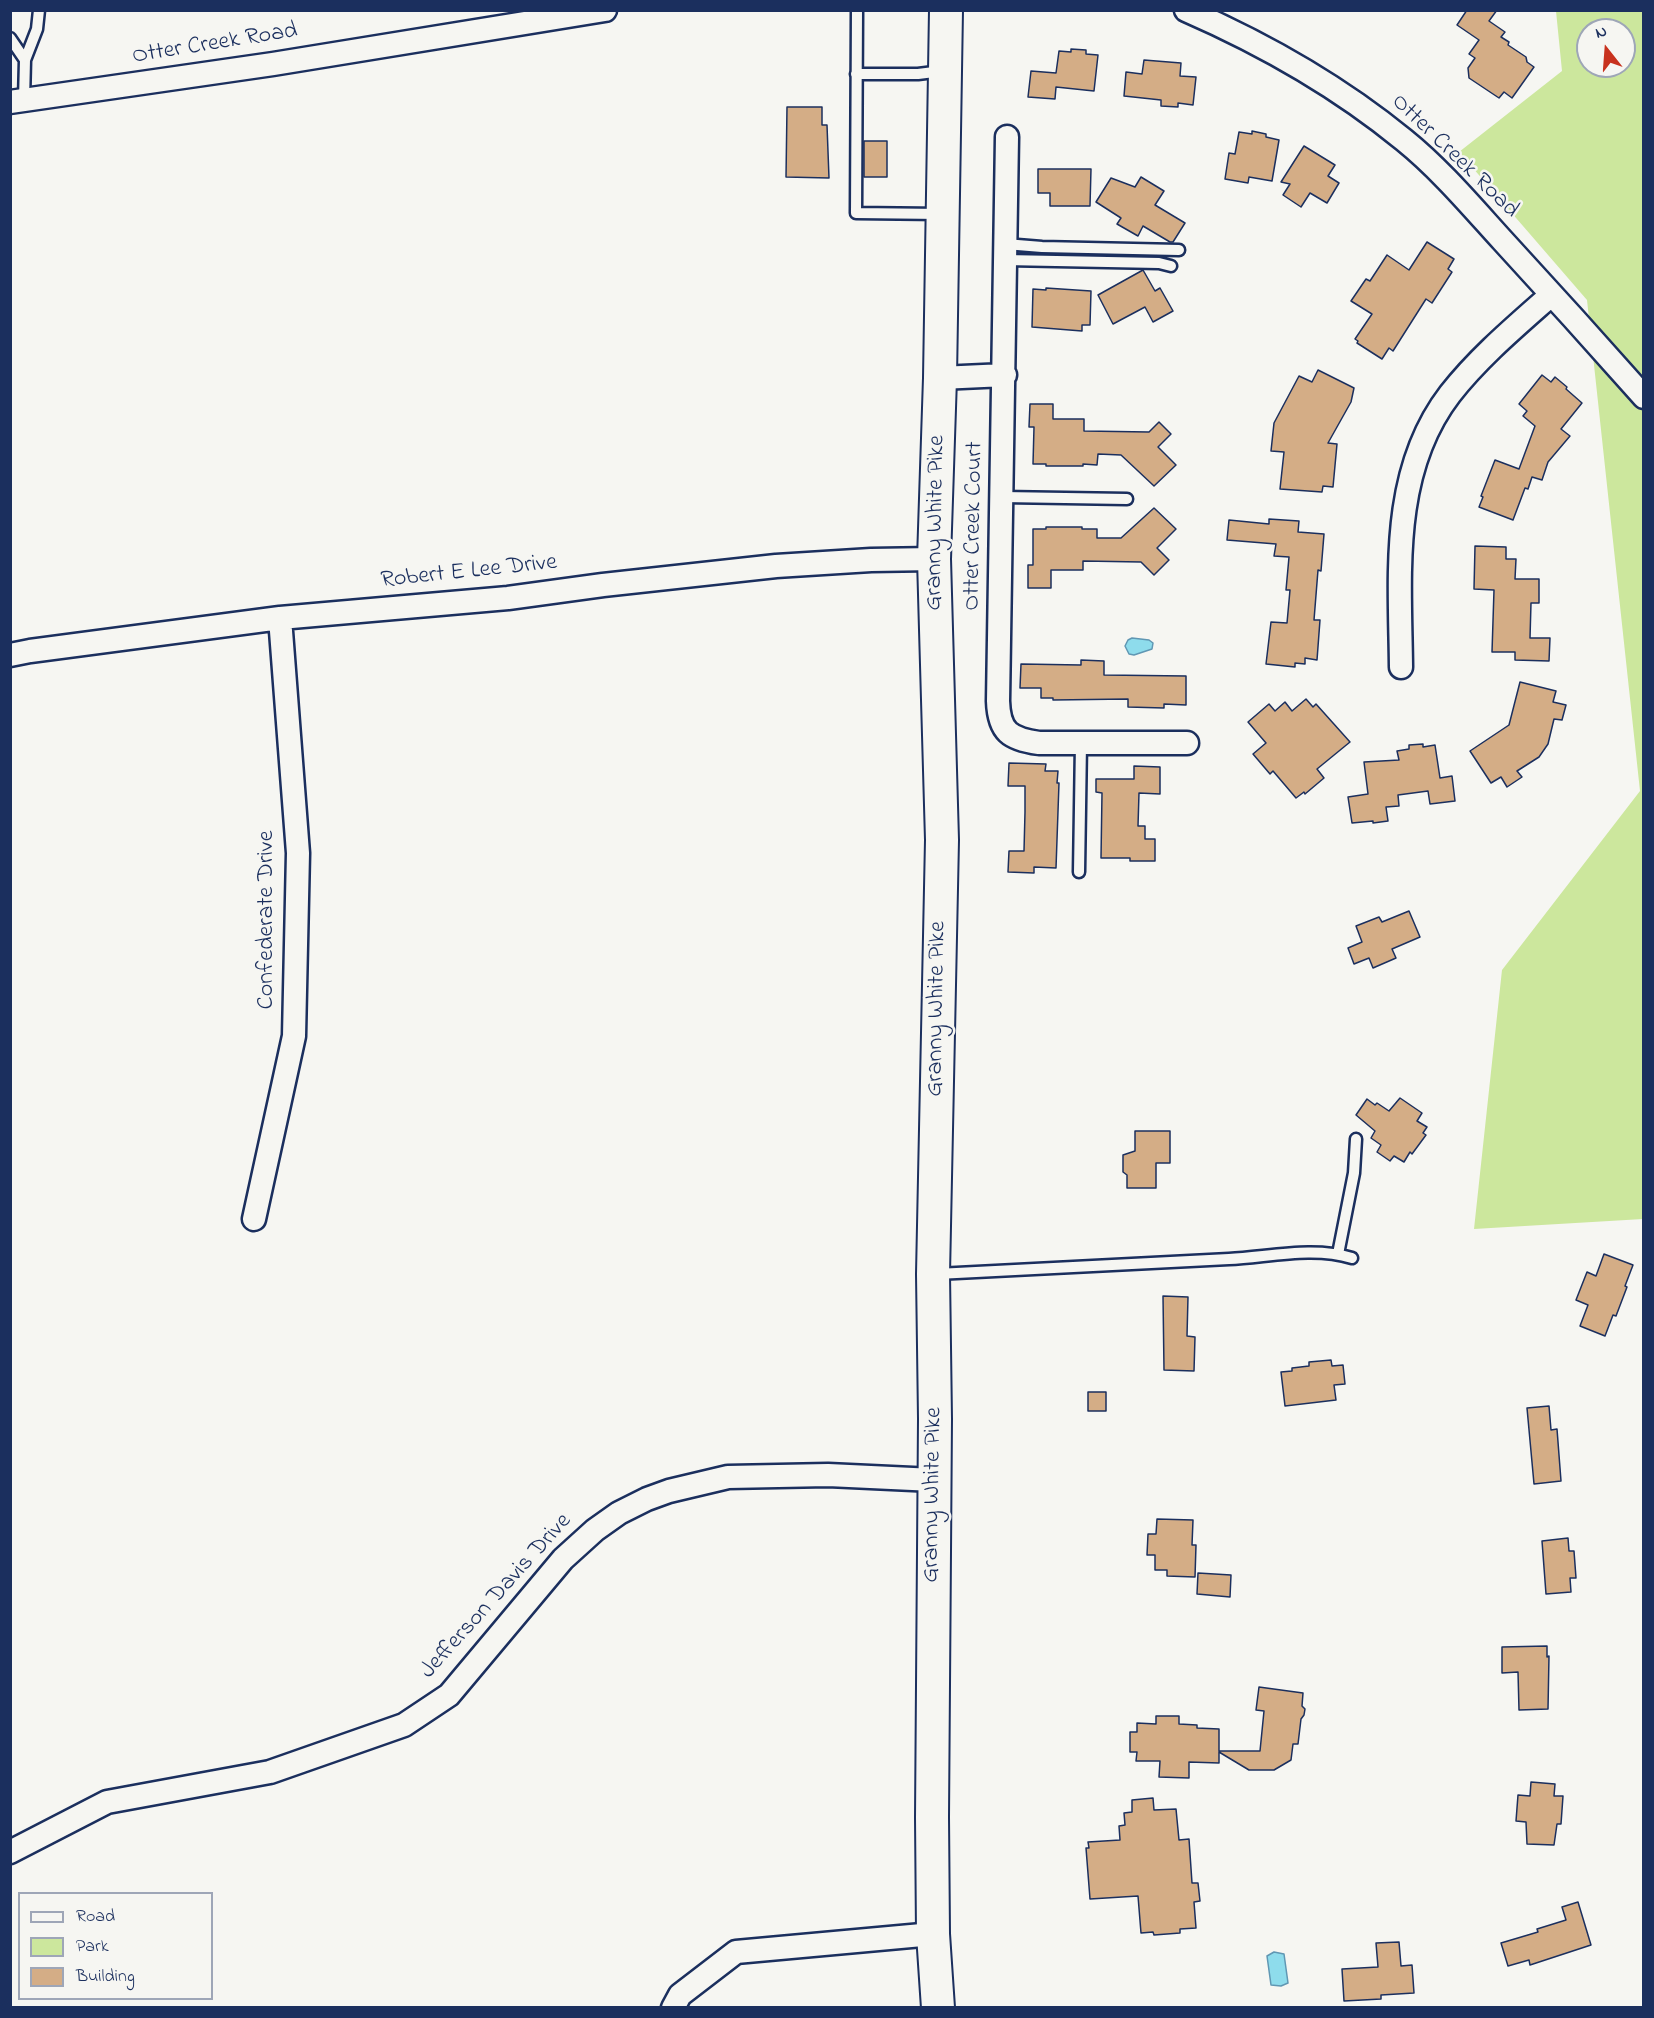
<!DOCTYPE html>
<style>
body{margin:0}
#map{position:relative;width:1654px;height:2018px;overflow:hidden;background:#f6f6f2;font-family:"Indie Flower",sans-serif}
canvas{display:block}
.frame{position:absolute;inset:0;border:12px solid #1b2f5e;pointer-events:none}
.legend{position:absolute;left:18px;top:1892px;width:195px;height:108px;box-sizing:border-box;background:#f6f6f2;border:2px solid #9ea6b7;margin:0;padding:8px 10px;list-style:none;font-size:18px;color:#1b2f5e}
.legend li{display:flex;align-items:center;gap:12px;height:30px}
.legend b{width:30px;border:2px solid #9ea6b7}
.north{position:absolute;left:1576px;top:18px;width:60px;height:60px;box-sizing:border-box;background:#f6f6f2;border:2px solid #9ea6b7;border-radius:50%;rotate:343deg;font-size:16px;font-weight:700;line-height:24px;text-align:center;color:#1b2f5e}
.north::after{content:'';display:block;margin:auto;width:21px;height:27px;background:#c8321e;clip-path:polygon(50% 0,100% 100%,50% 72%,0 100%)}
</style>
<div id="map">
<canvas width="1654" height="2018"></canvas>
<div class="frame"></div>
<ul class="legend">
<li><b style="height:8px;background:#f6f6f2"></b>Road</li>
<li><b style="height:16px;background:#cce79d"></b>Park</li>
<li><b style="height:16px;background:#d4ad86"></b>Building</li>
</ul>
<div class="north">N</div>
</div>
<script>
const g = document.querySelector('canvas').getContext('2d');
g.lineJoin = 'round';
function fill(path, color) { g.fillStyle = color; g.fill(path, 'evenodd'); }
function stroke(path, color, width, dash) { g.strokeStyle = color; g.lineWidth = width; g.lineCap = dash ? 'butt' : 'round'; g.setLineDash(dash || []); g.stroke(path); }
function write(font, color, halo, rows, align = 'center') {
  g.font = font + ' "Indie Flower",sans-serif'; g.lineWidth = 5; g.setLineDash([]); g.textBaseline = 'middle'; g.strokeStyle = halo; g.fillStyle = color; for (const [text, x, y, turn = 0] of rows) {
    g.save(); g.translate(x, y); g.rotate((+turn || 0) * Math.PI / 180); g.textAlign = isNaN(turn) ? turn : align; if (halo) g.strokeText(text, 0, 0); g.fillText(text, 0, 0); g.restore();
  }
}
const green = new Path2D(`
 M1556,11H1643V1219L1474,1229L1502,970L1640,791L1587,300L1459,152L1562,71ZM1588,30H1624V66H1588Z`);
const water = new Path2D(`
 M1132,638L1149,640L1153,643L1152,649L1134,655L1129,654L1125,646L1128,640Z
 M1274,1952L1284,1954L1288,1983L1281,1986L1271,1985L1267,1956Z`);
const building = new Path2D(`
 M1467,10H1497L1489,21L1505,32L1501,37L1509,42L1508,45L1526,57L1527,62L1534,67L1512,98L1504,92L1499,98L1469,78L1468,68L1475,58L1469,54L1479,40L1457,25Z
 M1071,49L1086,50V54L1098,55L1094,91L1056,87L1055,99L1028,97L1031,71L1056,73L1059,51L1071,52Z
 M1144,60L1181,63L1180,76L1196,77L1193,105L1178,103V107L1161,106V100L1124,96L1126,72L1142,74Z
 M787,107H822V125H827L829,178L786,177Z
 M1252,131L1266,134V137L1279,140L1272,181L1249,177L1248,183L1225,179L1229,153L1235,154L1239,132L1252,134Z
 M864,141H887V177H864Z
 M1304,146L1335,165L1328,176L1339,183L1327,203L1310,193L1301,207L1283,195L1290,184L1281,182Z
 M1038,169H1091L1090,206H1050V193H1038Z
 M1141,177L1164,191L1155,205L1185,223L1173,242H1170L1143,226L1138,236L1117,224L1121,218L1096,202L1111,178L1135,187Z
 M1427,242L1454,259L1448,269L1452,272L1432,303L1426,299L1393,351L1389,348L1382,359L1357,343L1358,341L1355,339L1372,314L1351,301L1366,279L1370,281L1387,255L1409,270Z
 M1143,270L1155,291L1160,288L1173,311L1153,322L1145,307L1113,324L1098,295Z
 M1046,288L1091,291L1090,325H1082V331L1032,327L1033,289L1046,290Z
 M1318,370L1354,388L1351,402L1328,443L1337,444L1333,487L1323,486L1322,492L1280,489L1284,452L1271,451L1274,423L1299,376L1312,382Z
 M1542,375L1551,382L1555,377L1567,387L1566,389L1582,403L1561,429L1570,436L1548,462L1542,480L1532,477L1528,489L1525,488L1513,520L1479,507L1483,497L1481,496L1495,460L1519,469L1535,426L1523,416L1527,411L1519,404Z
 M1030,404H1053V419H1084V431L1149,432L1159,422L1171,434L1158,447L1176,465L1154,486L1121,455L1098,454L1097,465L1083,464V466H1046V464H1033L1034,427H1029Z
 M1154,508L1176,529L1157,548L1169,560L1154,575L1141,562L1083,561V570H1051V588H1028V565H1033V529H1046V527H1082V529H1097V538H1121Z
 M1269,519L1299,521L1298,532L1324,534L1321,571L1318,570L1314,620H1320L1317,660L1305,658V664L1295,663V667L1266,664L1271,622L1287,623L1290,590H1286L1289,557L1274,556L1276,544L1227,540L1229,520L1269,524Z
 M1475,546L1506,547V559H1516L1515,579H1539V603H1531L1530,638H1550L1549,661L1515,660V652H1492L1494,590L1474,589Z
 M1081,660L1104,661V675L1186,676V705L1164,704V708L1128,707V699L1053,700V698H1041V688H1020L1021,664L1081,665Z
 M1520,682L1556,691L1553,702L1566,705L1562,720L1554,719L1548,744L1539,757L1517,771L1522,777L1507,787L1501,777L1491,783L1470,751L1509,725Z
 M1306,699L1313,707L1316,704L1350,742L1317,769L1324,778L1305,794L1304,792L1296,798L1273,771L1270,774L1253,754L1266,743L1248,722L1269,704L1275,711L1285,702L1292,711Z
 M1423,744V747L1435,745L1440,778L1452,776L1455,801L1430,804L1428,791L1398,795L1399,806L1386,807L1388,821L1373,823V821L1352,823L1348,797L1368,794L1364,762L1399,760L1397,751L1409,749V745Z
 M1009,763L1046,764L1045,771H1058L1057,783H1059L1056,868L1034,867V873L1008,872L1009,851H1024L1025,812V786H1008Z
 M1134,766L1160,767V794L1139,793L1138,826H1145V839H1155V861H1130V858H1101L1102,793L1096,792V779H1134Z
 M1409,911L1420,937L1392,949L1396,958L1373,968L1369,958L1354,964L1348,948L1362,942L1356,926L1379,917L1382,922Z
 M1400,1098L1422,1113L1417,1121L1427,1127L1423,1133L1426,1135L1412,1154L1410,1152L1404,1162L1394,1156L1390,1161L1377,1152L1381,1145L1371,1138L1375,1131L1356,1115L1367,1099L1375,1105L1377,1103L1389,1111Z
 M1135,1131H1170V1163H1156V1188H1127V1175L1123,1172V1155L1135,1151Z
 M1604,1254L1633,1265L1625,1286L1627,1287L1616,1316L1613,1315L1605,1336L1580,1326L1588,1305L1576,1300L1587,1272L1596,1276Z
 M1163,1296L1188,1297L1187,1336L1195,1337L1194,1371L1164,1370Z
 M1331,1360L1332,1366L1343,1365L1345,1384L1334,1385L1336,1400L1285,1406L1281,1372L1292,1371V1368L1309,1366V1362Z
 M1088,1392H1106V1411H1088Z
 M1549,1406L1551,1430L1557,1429L1561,1481L1534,1484L1527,1408Z
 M1157,1519L1193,1520L1192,1545H1196L1195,1577L1167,1576V1570H1155V1555H1147L1148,1534H1156Z
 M1568,1538L1569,1551H1574L1576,1578H1570L1571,1592L1546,1594L1542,1541Z
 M1198,1573L1231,1575L1230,1597L1197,1594Z
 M1547,1646V1657L1549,1656L1548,1709L1519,1710L1518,1672L1502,1673V1647Z
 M1259,1687L1303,1693L1302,1706L1305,1709L1304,1715L1301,1719L1298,1744H1293L1291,1760L1274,1770H1249L1219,1752V1763L1189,1762V1778L1159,1777L1160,1761H1136L1137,1752H1130V1732H1137V1723L1156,1724V1716H1179V1724L1197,1725V1728L1219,1729V1751H1260L1264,1711L1256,1710Z
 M1531,1782L1555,1784L1554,1796H1563L1561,1824H1557L1554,1845L1527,1844L1526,1822L1516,1821L1518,1795L1530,1796Z
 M1153,1798L1154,1810L1176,1809L1179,1840L1189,1839L1192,1883H1198L1200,1901L1194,1902L1196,1928L1180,1929V1933L1154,1935L1153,1932L1141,1933L1138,1896L1090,1899L1086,1848H1089L1088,1842L1120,1840L1119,1826L1125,1825L1124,1813L1132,1812V1800Z
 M1578,1902L1591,1945L1530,1965L1529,1960L1508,1966L1501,1943L1538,1932L1537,1929L1566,1920L1562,1907Z
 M1399,1942L1401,1966L1412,1965L1414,1993L1381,1995V1999L1344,2001L1342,1969L1378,1967L1376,1943Z`);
const service = new Path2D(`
 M857,10L856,213L941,214
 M10,38L25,60
 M856,74H918L942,71
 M24,100L25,60L37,29L39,10
 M1005,244L1042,247L1179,250
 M1005,260L1159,263L1171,266
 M1003,497L1127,499
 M1079,872L1081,743
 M1338,1254L1354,1173L1356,1139
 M937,1274C1034,1269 1132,1264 1229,1259C1269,1257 1313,1246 1352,1258`);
const minor = new Path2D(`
 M1186,10C1264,44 1338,86 1404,140C1440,169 1472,207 1503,241C1550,292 1597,344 1644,397
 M10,102L273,64L605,10
 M1007,137L998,701C999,732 1010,739 1039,743H1187
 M940,378L1005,375
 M10,655L30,651L280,618L508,598L603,585L776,566L871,560L934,559
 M1401,667C1400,574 1390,472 1450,394C1479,357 1516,326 1551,295
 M254,1219L294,1036L298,853L280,618
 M10,1852L107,1802L270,1772L404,1725L449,1695L563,1559L595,1530L619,1513L647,1499L669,1491L728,1477L828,1475L934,1480
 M673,2008L680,1995L736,1952L933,1934`);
const secondary = new Path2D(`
 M938,2008L933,1934L932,1817L935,1419L933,1274L942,840L934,559L940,378L946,10`);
const streetNames = [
 ["Otter Creek Road",215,45,-9],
 ["Otter Creek Road",1454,157,44],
 ["Granny White Pike",937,523,-89],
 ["Otter Creek Court",975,526,-89],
 ["Robert E Lee Drive",469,573,-6],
 ["Confederate Drive",268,920,-90],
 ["Granny White Pike",938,1009,-89],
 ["Granny White Pike",934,1495,-89],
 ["Jefferson Davis Drive",497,1597,-48]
];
fill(green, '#cce79d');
fill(water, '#8edcec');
stroke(water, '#6097b3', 1.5);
fill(building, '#d4ad86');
stroke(building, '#1b2f5e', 1.5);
stroke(service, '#1b2f5e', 15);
stroke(minor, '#1b2f5e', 27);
stroke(secondary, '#1b2f5e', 36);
stroke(service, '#f6f6f2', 10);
stroke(minor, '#f6f6f2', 22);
stroke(secondary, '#f6f6f2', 32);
write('24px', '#1b2f5e', '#f6f6f2', streetNames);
</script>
